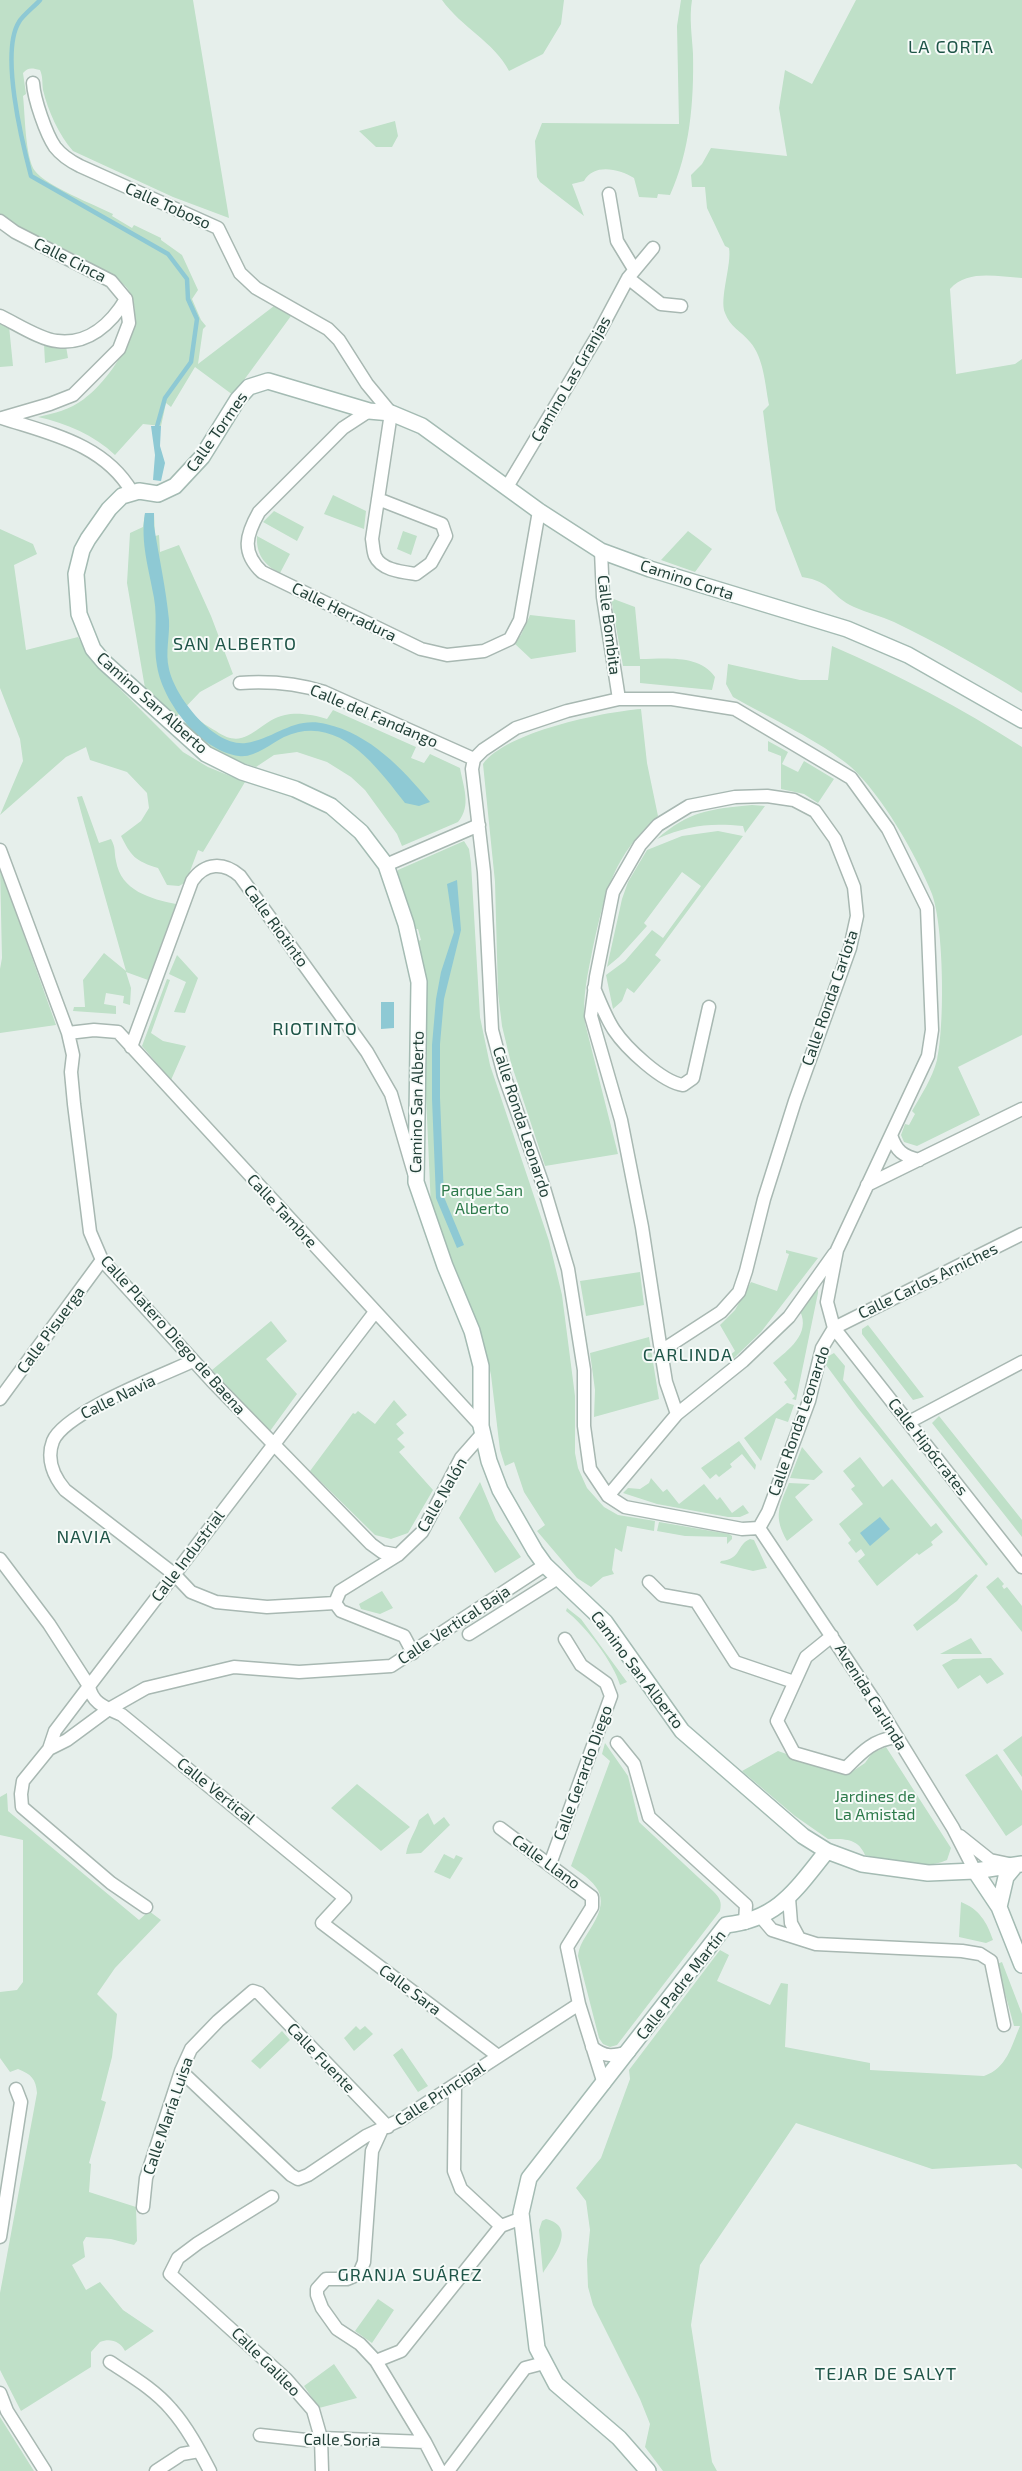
<!DOCTYPE html>
<meta charset="utf-8">
<style>
body{margin:0}
canvas{display:block;background:#e6efeb}
</style>
<canvas width="1022" height="2471"></canvas>
<script>
const g = document.querySelector('canvas').getContext('2d');
g.lineJoin = 'round';
function fill(path, color) { g.fillStyle = color; g.fill(path, 'evenodd'); }
function stroke(path, color, width, dash) { g.strokeStyle = color; g.lineWidth = width; g.lineCap = dash ? 'butt' : 'round'; g.setLineDash(dash || []); g.stroke(path); }
function write(font, color, halo, rows, align = 'center') {
  g.font = font + ' "Exo 2",sans-serif'; g.lineWidth = 4; g.setLineDash([]); g.textBaseline = 'middle'; g.strokeStyle = halo; g.fillStyle = color; for (const [text, x, y, turn = 0] of rows) {
    g.save(); g.translate(x, y); g.rotate((+turn || 0) * Math.PI / 180); g.textAlign = isNaN(turn) ? turn : align; if (halo) g.strokeText(text, 0, 0); g.fillText(text, 0, 0); g.restore();
  }
}
const green = new Path2D(`
 M0,0H193L229,218L173,197L73,151C59,135 48,111 43,90C42,82 43,77 40,70C32,68 28,67 23,73L26,94L23,96C25,112 25,158 35,171C46,186 95,205 113,214L112,216L132,228L134,225L161,238V240L182,255L198,290L192,299L201,320L206,326L203,329L198,364L274,306L291,316L233,395L195,367L171,407L166,403L161,426L143,424L115,455C94,435 66,423 38,417C55,413 69,410 84,399C110,380 152,321 127,288C114,270 38,237 14,225L0,215Z
 M442,0H564L561,24L543,54L509,71C494,42 461,27 442,0Z
 M681,0H692C689,18 692,36 693,54C694,102 690,151 670,195L658,194L657,198L639,197L634,178C619,169 594,163 584,181L572,184L584,216L540,182L537,177L535,141L542,123L679,124L677,26Z
 M856,0H1022V278C997,277 968,269 950,289L956,374L1015,364L1022,359V693C981,667 937,643 894,622C881,616 867,613 854,607C831,597 832,581 802,577L776,510L763,411L769,405C765,385 764,358 750,342C741,331 730,327 725,313C719,299 732,264 729,248L725,246L707,208L705,187H692L691,175L702,164L711,148L787,156L779,108L785,70L812,84Z
 M395,121L398,136L392,147H376L359,131Z
 M0,324L9,326L13,366L0,367Z
 M44,344L66,346L68,358L45,363Z
 M333,495L366,511L364,529L324,514Z
 M274,511L304,527L297,541L263,522Z
 M145,513H154L155,536L159,535L160,552L179,545L211,616L233,674L200,692L178,715L177,720L145,688L127,583L130,533L143,527Z
 M0,529L33,544L37,554L14,565L26,650L78,637L92,661L183,752L208,767L245,782L203,852L198,850L186,882L179,886L167,885L158,868C135,861 131,856 121,836L141,821L149,808L147,793L127,772L90,760L86,747L66,757L0,815L23,761L20,739L0,688Z
 M403,531L417,536L411,555L397,549Z
 M688,531L712,549L695,572L661,560Z
 M257,536L290,554L280,573C264,565 256,554 257,536Z
 M611,598L635,607L640,659C665,659 699,654 715,677L712,690L640,683V666H623Z
 M530,615L575,620L576,652L531,659L514,643L521,635Z
 M832,646C899,675 961,708 1022,747V1035L958,1067L980,1115L917,1146L904,1142L901,1135L905,1124L909,1125L915,1114L912,1111C921,1095 932,1079 937,1060C945,1026 944,927 932,894C917,856 881,794 851,767C822,742 768,717 733,697L726,684L728,664L800,680H828Z
 M641,709L647,763L658,816C613,857 606,889 593,947C588,973 582,997 585,1023L618,1154L545,1166L511,1063L502,1026L498,993L495,882L483,764C506,732 602,712 641,709Z
 M333,710L416,747L411,758L424,763L430,754L460,768C463,786 472,806 458,822L402,846L397,834L365,790L351,777L327,762L297,752L274,755L256,767C226,759 206,745 183,725L194,715C200,722 209,727 216,731C247,753 257,721 285,715C297,712 315,715 327,719Z
 M768,741L788,752L782,764L798,772L804,761L834,779L818,803L804,794L781,789V756L768,751Z
 M82,796L99,843L111,839C116,848 114,852 116,861C121,891 151,899 176,904L148,980L126,972L131,988L130,1005L123,1003L124,996L106,993L104,1004L116,1006V1014L73,1011L74,1007H85L83,980L104,953L126,971L83,819L77,797Z
 M752,805L765,806L745,833L743,826C709,823 689,825 657,839C689,811 710,809 752,805Z
 M718,831L743,836L655,955L661,960L634,993L627,988L622,1001L613,1009L606,975L625,961L652,930L663,938L701,886L682,872L644,923L647,926L619,957L607,967L622,899L628,882L647,850L682,836Z
 M464,841L469,849L471,863L480,1017L490,1065L549,1241L562,1295L575,1396V1453L578,1468L587,1488L604,1507L618,1515L655,1521L654,1531L627,1526L622,1552L615,1548L612,1570L614,1574L603,1577L591,1587L577,1578L537,1531L545,1525L524,1492L514,1462L505,1466L500,1450L491,1375L481,1333L431,1208L426,1096L427,995L425,972L418,941L421,940L418,929H416L397,874L398,870Z
 M0,868L56,1025L0,1033V969L2,958Z
 M177,955L198,978L185,1013L174,1012L186,982L169,974Z
 M167,979L170,980L151,1033L163,1041L186,1046L171,1080L142,1046Z
 M786,1250L818,1258L761,1332L733,1359L730,1355L735,1351L720,1325L735,1310L751,1282L777,1291L789,1254L786,1253Z
 M640,1272L644,1305L586,1316L580,1281Z
 M816,1290H818V1293L796,1400L792,1399L795,1396L784,1382L787,1380L773,1363C788,1350 811,1334 800,1311Z
 M271,1321L287,1341L266,1359L297,1394L270,1431L212,1370Z
 M868,1325L924,1397L913,1400L862,1334V1329Z
 M649,1337L659,1399L594,1417L595,1390L590,1353Z
 M834,1353L845,1366L843,1380L988,1564L986,1566L857,1407L826,1365L827,1357Z
 M394,1400L407,1415L396,1424L404,1433L397,1439L405,1447L399,1452L433,1490L408,1533L391,1539L375,1535L310,1471L353,1413L355,1414L358,1411L375,1424Z
 M787,1403L794,1405L788,1422L776,1418L761,1461L744,1438Z
 M939,1416L1022,1520V1537L932,1423Z
 M739,1441L756,1465L755,1470L742,1454L730,1464L732,1467L719,1477L716,1474L710,1479L701,1468Z
 M802,1447L823,1472L814,1480L790,1478Z
 M860,1457L883,1487L892,1479L931,1527L936,1523L943,1532L931,1542L933,1545L919,1555L917,1553L877,1586L858,1561L865,1555L861,1549L856,1553L848,1543L851,1540L839,1524L863,1504L851,1489L855,1486L843,1471Z
 M651,1478L663,1492L667,1489L679,1504L704,1484L717,1500L720,1497L732,1513L743,1505L749,1513L740,1517H728L657,1504L623,1493L628,1488L640,1489L649,1483Z
 M480,1482L496,1520L521,1557L495,1573L459,1518Z
 M789,1483L810,1484L795,1497L813,1520L787,1541C773,1516 779,1507 789,1483Z
 M659,1522L729,1534L732,1536V1539L727,1544V1537L685,1536L657,1531Z
 M750,1539L754,1540L767,1568L753,1571L720,1563L721,1561C742,1559 736,1545 750,1539Z
 M976,1574L978,1576L957,1601L917,1631L913,1625Z
 M998,1577L1004,1584L1002,1586L1004,1589L1007,1587L1022,1606V1632L986,1587Z
 M382,1591L393,1608L380,1614L361,1609L359,1604Z
 M567,1608L581,1619L627,1682L620,1685C614,1663 585,1625 566,1611Z
 M971,1638L982,1654H940Z
 M991,1658L1004,1674L987,1684L980,1675L958,1689L942,1665L953,1659Z
 M1022,1736V1777L1003,1750Z
 M605,1743L628,1776L639,1822L713,1891C720,1898 722,1902 720,1911L617,2045L610,2047L603,2044L599,2038L578,1956C579,1946 584,1939 589,1931C611,1898 601,1886 571,1866L610,1761L602,1754Z
 M886,1747L951,1848L947,1860C923,1871 890,1860 865,1855C858,1838 844,1839 828,1839L795,1816L742,1771L778,1751L847,1775L865,1763L872,1753Z
 M997,1754L1022,1791V1825L1006,1836L965,1775Z
 M357,1784L410,1827L381,1851L331,1808Z
 M7,1793L8,1811L139,1920L149,1911L161,1920L115,1968L97,1994L117,2014L112,2057L101,2100L106,2102L89,2163L91,2164L89,2192L136,2207L137,2241L134,2245L111,2239L86,2237L83,2242L85,2257L72,2265L86,2290L100,2282L123,2310L154,2331L125,2351C120,2341 110,2338 100,2342L91,2352V2367L21,2411L0,2370V2293L37,2093C36,2079 31,2074 18,2069L10,2072L0,2058V1992L17,1990L23,1982V1840L0,1835V1797Z
 M428,1813L434,1825L444,1817L450,1825L421,1853L406,1854C408,1841 415,1833 419,1820Z
 M444,1854L454,1859L456,1855L463,1858L450,1879L434,1872Z
 M961,1902C979,1909 987,1922 993,1940L986,1943L959,1937Z
 M720,1950L729,1955L717,1981L770,2005L781,1983L788,1984L785,2047L870,2063V2070L984,2076C1007,2068 1011,2047 1020,2026H1014L997,1964L1002,1962L1022,2014V2169L1016,2164L932,2169L796,2123L700,2265L691,2325L712,2462L717,2471H663L645,2447L650,2424L640,2399L593,2305L588,2287L587,2260L590,2230L586,2201L576,2188L601,2158L630,2079L629,2070Z
 M356,2026L360,2030L365,2026L373,2034L354,2051L344,2038Z
 M282,2031L290,2040L260,2069L251,2061Z
 M402,2048L428,2086L418,2092L393,2055Z
 M546,2219C578,2227 553,2257 543,2273L539,2230L542,2221Z
 M378,2299L394,2310L372,2343L355,2331Z
 M334,2364L357,2398L319,2408L304,2386Z
 M0,2417L34,2471H0Z`);
const water = new Path2D(`
 M151,426H161L160,446L165,463L161,481L153,480L155,455Z
 M145,513H154V526C159,557 166,589 169,620C170,636 165,652 169,669C175,697 214,747 246,743C275,739 293,716 326,724C370,734 403,769 430,802L419,806L405,803C377,767 338,712 284,737C270,744 255,758 239,756C201,751 163,703 157,666C153,644 158,620 154,598C149,569 140,542 145,513Z
 M457,880L461,930L444,999L440,1044V1098L444,1197L464,1245L457,1248L436,1198L432,1099V1045L436,999L441,972L454,932L447,884Z
 M381,1002H394V1028L381,1029Z
 M880,1517L890,1529L870,1546L860,1533Z`);
const stream = new Path2D(`
 M40,0C35,6 22,16 19,22C0,52 22,142 31,176L168,254L187,279L188,299L197,319L191,362L165,398L156,430`);
const street = new Path2D(`
 M33,83C34,99 46,134 55,147C62,156 70,161 80,166L218,228L240,273L256,288L328,329L339,340L367,384L391,413L372,539C373,544 373,551 375,556C381,570 402,572 416,574L431,563L446,536L442,524L378,499
 M609,194L617,241L634,269
 M0,221L15,232L111,281L126,299L129,323L119,349L73,395L50,404L2,418
 M628,278L661,304L681,306
 M0,316C15,323 41,340 57,341C88,345 111,324 126,299
 M369,411L343,428L259,512C246,535 241,552 262,572L421,649L447,655L484,651L510,639L520,620L539,511
 M2,418C51,434 104,444 132,492
 M507,487L596,338L628,278L653,248
 M601,551L603,597L619,699
 M240,683C270,681 296,683 324,692L474,759
 M0,850L68,1033L73,1055L71,1072L74,1104L90,1232L102,1260L212,1381L371,1544L382,1552L398,1555
 M386,865L479,825
 M594,988C600,1002 606,1018 614,1030C626,1048 662,1082 683,1085L693,1078L709,1007
 M68,1033L94,1030L118,1032L481,1426
 M131,1047L192,881C205,862 224,862 240,876L367,1052L391,1094L414,1173
 M891,1135C896,1151 903,1156 919,1160
 M867,1185L1022,1109
 M834,1328L1022,1234
 M661,1351L721,1312L739,1292L746,1271L764,1199L795,1101L850,948L857,916L854,887L835,839L815,811L794,800L767,796L735,797L689,806L658,825L640,845L613,892L596,977L591,1016L621,1120L642,1227L661,1351L666,1382L677,1414
 M193,1361C163,1375 65,1412 53,1441C46,1459 54,1477 65,1490L174,1574L191,1592L216,1602L267,1607L335,1603
 M0,1399L102,1260
 M909,1422L1022,1362
 M608,1496L677,1414L743,1361L789,1317L834,1254
 M759,1528L742,1529L625,1507L608,1496L590,1469L584,1426V1370L568,1269L543,1185L504,1075L492,1030L484,872L472,769L474,759L483,750L516,728L567,711L619,699H672L735,709L851,778L888,829L927,908L932,1030L928,1056L837,1250L827,1302L834,1328L1022,1567
 M759,1528L878,1706L953,1828L975,1871
 M759,1528L768,1512L809,1401L822,1348L834,1328
 M0,1559L49,1624L89,1686C92,1704 107,1708 122,1715L345,1898L322,1923L498,2056
 M649,1582L662,1595L696,1601L735,1662L794,1682
 M469,1634L558,1578
 M832,1636L806,1657L777,1721L794,1753L846,1768C862,1752 873,1740 896,1737
 M413,1653L404,1636L341,1611L335,1603L340,1591L398,1555L422,1532L461,1458L483,1433
 M617,1743L634,1764L649,1817L746,1905L745,1923
 M49,1749L67,1740L109,1709L146,1688L234,1667L299,1672L391,1666L545,1565
 M500,1828L592,1897V1907L567,1947L579,2004L604,2084
 M960,1836L990,1860L1009,1864
 M550,1864L611,1696L606,1683L581,1665L565,1639
 M789,1898L791,1923L799,1938
 M146,1907L111,1883L22,1807L21,1794L23,1781L49,1749L55,1731L80,1698L375,1312
 M761,1917L772,1930L816,1944L962,1951L980,1954L991,1961L1004,2025
 M592,2047C605,2058 614,2056 629,2052
 M181,2071L291,2175L298,2179L308,2175L366,2136L402,2119L579,2004
 M455,2086L454,2171L461,2189L501,2226
 M382,2129L372,2151L364,2262L359,2274L347,2279H326L317,2289V2295L322,2308L337,2329L360,2344L376,2361L425,2442L440,2471
 M272,2197L198,2243L178,2258L170,2274L286,2379L313,2410L321,2438L322,2471
 M143,2207L146,2178L181,2071L191,2049L218,2021L253,1991L259,1993L388,2127
 M0,2237L21,2102L16,2089
 M376,2361L401,2351L501,2226L522,2218
 M110,2362C131,2376 154,2389 171,2409C187,2427 199,2450 210,2471
 M0,2393L7,2411L45,2471
 M260,2435L306,2440L321,2438L425,2442
 M156,2471L182,2454L199,2451
 M448,2471L525,2368L544,2363`);
const secondary = new Path2D(`
 M1022,720L908,655L847,629L650,569L601,551L539,511L422,426L391,413L369,411L268,381L249,387L238,399L202,457L175,486L158,494L139,491L122,496L109,509L88,539L82,550L76,574L79,614L93,649L104,662L206,754L242,772L295,789L331,806L361,832L386,865L406,924L419,982L416,1182L445,1266L472,1331L481,1366V1426L489,1461L500,1490L535,1551L545,1565L605,1622L682,1731L803,1836L827,1851L862,1864L928,1873L975,1871L1022,1864
 M975,1871L999,1907L1022,1965
 M999,1907L1006,1877L1016,1865
 M648,2471L619,2438L556,2384L537,2348L521,2213L529,2178L726,1925C779,1919 796,1889 827,1851`);
const streetNames = [
 ["Calle Toboso",168,206,24],
 ["Calle Cinca",70,260,27],
 ["Camino Las Granjas",571,379,-60],
 ["Calle Tormes",217,432,-55],
 ["Camino Corta",687,580,18],
 ["Calle Herradura",344,612,26],
 ["Calle Bombita",609,625,83],
 ["Camino San Alberto",152,703,42],
 ["Calle del Fandango",374,716,23],
 ["Calle Riotinto",276,926,54],
 ["Calle Ronda Carlota",830,998,-71],
 ["Camino San Alberto",417,1102,-89],
 ["Calle Ronda Leonardo",522,1122,72],
 ["Calle Tambre",282,1211,47],
 ["Calle Carlos Arniches",928,1281,-26],
 ["Calle Pisuerga",51,1330,-54],
 ["Calle Platero Diego de Baena",173,1335,48],
 ["Calle Navia",118,1397,-26],
 ["Calle Ronda Leonardo",799,1421,-71],
 ["Calle Hipócrates",928,1447,52],
 ["Calle Nalón",442,1495,-60],
 ["Calle Industrial",188,1556,-53],
 ["Calle Vertical Baja",454,1625,-33],
 ["Camino San Alberto",637,1670,53],
 ["Avenida Carlinda",871,1697,58],
 ["Calle Gerardo Diego",583,1773,-70],
 ["Calle Vertical",216,1791,39],
 ["Calle Llano",546,1862,36],
 ["Calle Padre Martín",681,1985,-52],
 ["Calle Sara",410,1990,37],
 ["Calle Fuente",321,2058,46],
 ["Calle Principal",440,2094,-33],
 ["Calle María Luisa",168,2116,-71],
 ["Calle Galileo",266,2362,45],
 ["Calle Soria",342,2440,1]
];
const parkNames = [
 ["Parque San",482,1191],
 ["Alberto",482,1209],
 ["Jardines de",875,1797],
 ["La Amistad",875,1815]
];
const neighbourhoodNames = [
 ["LA CORTA",951,47],
 ["SAN ALBERTO",235,644],
 ["RIOTINTO",315,1029],
 ["CARLINDA",688,1355],
 ["NAVIA",84,1537],
 ["GRANJA SUÁREZ",410,2275],
 ["TEJAR DE SALYT",886,2374]
];
fill(green, '#bfe0c8');
fill(water, '#8ec9d4');
stroke(stream, '#8ec9d4', 4.5);
stroke(street, '#a8b8b2', 15);
stroke(secondary, '#a4bbb3', 18);
stroke(street, '#fff', 12);
stroke(secondary, '#fff', 15);
write('16px', '#24423a', '#f7fbf9', streetNames);
write('16px', '#2d7a4b', '#f7fbf9', parkNames);
g.letterSpacing = '1px';
write('18px', '#1f5548', '#f7fbf9', neighbourhoodNames);
g.letterSpacing = '0px';
</script>
